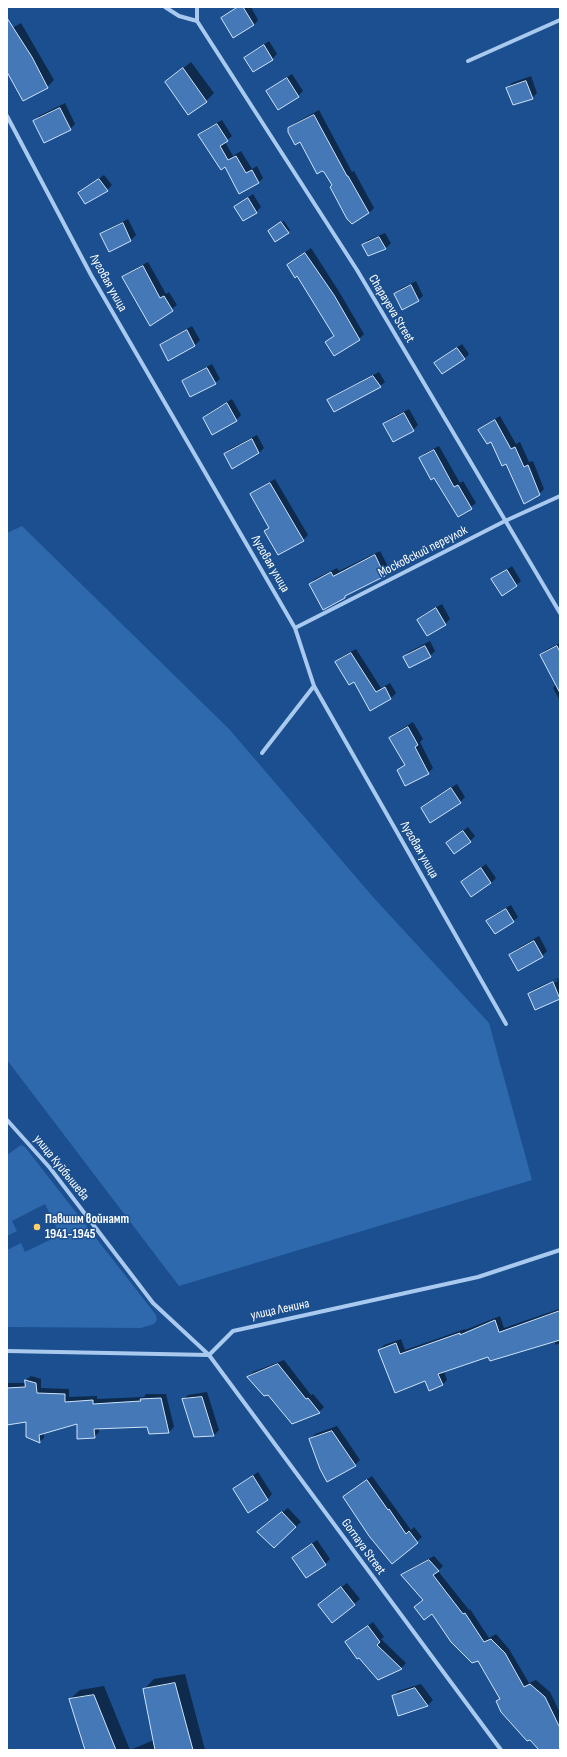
<!DOCTYPE html>
<meta charset="utf-8">
<style>
body{margin:0}
#map{position:relative;width:567px;height:1757px;overflow:hidden;background:#1b4f8f;font-family:"Sofia Sans Condensed",sans-serif}
canvas{display:block}
.frame{position:absolute;inset:0;border:8px solid #fff;pointer-events:none}
</style>
<div id="map">
<canvas width="567" height="1757"></canvas>
<div class="frame"></div>
</div>
<script>
const g = document.querySelector('canvas').getContext('2d');
g.lineJoin = 'round';
function fill(path, color) { g.fillStyle = color; g.fill(path, 'evenodd'); }
function stroke(path, color, width, dash) { g.strokeStyle = color; g.lineWidth = width; g.lineCap = dash ? 'butt' : 'round'; g.setLineDash(dash || []); g.stroke(path); }
function write(font, color, halo, rows, align = 'center') {
  g.font = font + ' "Sofia Sans Condensed",sans-serif'; g.lineWidth = 3; g.setLineDash([]); g.textBaseline = 'middle'; g.strokeStyle = halo; g.fillStyle = color; for (const [text, x, y, turn = 0] of rows) {
    g.save(); g.translate(x, y); g.rotate((+turn || 0) * Math.PI / 180); g.textAlign = isNaN(turn) ? turn : align; if (halo) g.strokeText(text, 0, 0); g.fillText(text, 0, 0); g.restore();
  }
}
const green = new Path2D(`
 M22,526L230,730L373,897L489,1023L532,1180L179,1286L7,1060V533Z
 M21,1145L25,1147L156,1315L157,1320L154,1324L141,1328L7,1327V1250L21,1243L25,1252L60,1235L45,1204L12,1221L17,1231L7,1236V1155Z`);
const shadow = new Path2D(`
 M237,7H251L258,20L254,25L222,18Z
 M21,23L54,80L47,87L7,72V31Z
 M269,41L277,54L272,59L245,58Z
 M191,62L214,93L206,101L166,82Z
 M292,74L303,91L298,96L267,91Z
 M531,76L537,93L532,98L507,88L512,83Z
 M65,103L75,124L70,129L34,121L39,116Z
 M319,110L352,172L354,171L374,208L369,213L334,185L289,128L295,123Z
 M222,120L232,136L225,142L233,156L241,151L252,169L257,166L263,178L258,183L225,166L199,135L204,130Z
 M104,175L112,185L107,190L79,193Z
 M253,194L261,207L256,212L235,207Z
 M128,219L136,235L131,240L110,251L102,235L106,230Z
 M284,221L290,230L288,232L271,229Z
 M385,233L391,243L386,248L369,255L363,245L368,240Z
 M311,248L338,290L364,334L359,339L326,342L334,335L298,275L288,265Z
 M148,262L166,294L169,292L177,305L150,324L123,278L128,273Z
 M416,281L423,296L418,300L395,294L400,289Z
 M192,326L200,340L195,345L169,359L161,345L166,341Z
 M462,344L469,354L464,359L435,363Z
 M212,364L220,379L215,383L183,381L188,377Z
 M379,372L385,382L380,386L328,401L333,396Z
 M232,399L241,415L236,420L204,418L209,413Z
 M409,409L418,425L413,430L384,424L389,419Z
 M500,416L516,444L520,442L529,462L533,461L544,489L539,494L506,463L491,441L480,430L485,425Z
 M257,435L264,448L259,453L233,467L225,454L230,449Z
 M439,446L460,483L463,481L476,503L458,516L435,477L420,458L425,453Z
 M275,479L308,535L303,540L266,531L270,527L252,495L256,490Z
 M380,551L390,570L385,575L349,593L345,597L310,584L315,579L337,568L339,571Z
 M512,566L521,581L516,585L493,580Z
 M442,604L450,619L445,624L427,635L418,620L423,615Z
 M430,641L435,651L430,656L404,657L409,652Z
 M560,643V699H559L553,688L556,684L541,655L546,650Z
 M356,649L381,688L390,683L396,693L391,698L370,709L355,680L336,662L341,657Z
 M413,722L423,739L420,742L433,768L428,773L398,770L406,764L390,738L395,733Z
 M457,784L465,797L460,802L422,808L427,803Z
 M468,827L475,836L470,841L447,843Z
 M486,864L496,878L491,883L463,882Z
 M511,905L518,917L513,921H488L492,916Z
 M539,936L547,951L542,956L510,955L515,950Z
 M558,978L560,983V998L536,1009L529,994L534,989ZM557,979L558,981L533,992V990Z
 M559,1309L560,1313V1343L556,1345L554,1341L489,1355L444,1371L447,1380L442,1385L426,1380L379,1350L384,1345L401,1339L405,1350L465,1329V1330L500,1316L504,1328Z
 M284,1360L311,1395L313,1394L324,1407L319,1412L268,1394L248,1377L253,1372Z
 M31,1376L41,1379V1388L69,1389V1397L97,1396V1399L144,1397L146,1394H166L174,1427L169,1432L147,1425L99,1428V1432L94,1437L78,1423L44,1432V1438L39,1442L27,1421L7,1424V1383H26V1380Z
 M207,1392L219,1430L214,1435L194,1436L183,1400L188,1395Z
 M337,1426L360,1460L355,1465L310,1439L315,1434Z
 M258,1472L272,1494L268,1499L248,1511L234,1489Z
 M372,1476L411,1530L414,1527L422,1537L392,1563L344,1497Z
 M288,1508L301,1522L274,1547L263,1527Z
 M317,1540L330,1559L325,1564L293,1558Z
 M434,1556L443,1566L438,1571L469,1610L470,1609L489,1638L496,1634L509,1649L529,1683L536,1680L550,1692L560,1713V1750H540L497,1701L500,1698L479,1659L433,1612L415,1607L423,1599L402,1575L407,1571Z
 M347,1583L360,1599L332,1622L324,1601Z
 M373,1622L384,1637L381,1639L406,1663L401,1668L378,1679L347,1642Z
 M185,1674L205,1750H86L70,1699L80,1690L104,1686L130,1750L154,1740L144,1689L154,1679Z
 M421,1684L433,1700L428,1705L399,1715L393,1696L398,1691Z`);
const building = new Path2D(`
 M238,7H243L254,25L233,38L221,18Z
 M7,18L32,57L48,88L23,101L7,72Z
 M264,45L273,60L253,72L244,58Z
 M183,68L207,102L188,115L165,82Z
 M287,78L299,97L278,110L266,91Z
 M526,81L533,99L513,105L506,88Z
 M60,108L71,130L44,143L33,121Z
 M314,115L347,176H348L369,213L352,224L347,219L330,187L332,185L324,172L322,171L317,174L300,142L295,145L288,132V128Z
 M217,124L228,141L220,146L228,160L236,156L246,173L252,170L259,183L239,194L225,167L221,170L198,135Z
 M99,179L108,191L85,204L78,193Z
 M248,198L257,213L243,221L234,207Z
 M281,222L289,233L275,242L268,231Z
 M123,223L131,241L109,252L100,234Z
 M379,237L386,249L368,256L362,245Z
 M305,253L334,295L360,340L334,356L325,342L334,336L297,276L295,278L287,265Z
 M143,266L160,298L164,296L173,311L150,326L122,277Z
 M411,285L419,301L402,310L394,294Z
 M187,330L195,346L168,361L160,345Z
 M457,348L465,359L442,374L434,363Z
 M207,368L216,384L190,397L182,381Z
 M373,376L381,387L334,412L327,400Z
 M227,403L237,421L212,435L203,418Z
 M404,413L414,431L393,442L383,424Z
 M495,420L511,449L515,447L524,467L528,465L540,495L524,504L506,464L502,466L491,442L487,444L478,430Z
 M252,439L259,453L232,469L224,454Z
 M434,450L454,487L458,485L472,509L458,517L434,478L431,480L419,458Z
 M270,483L304,541L278,555L264,531L269,528L250,494Z
 M375,555L385,576L345,596V598L323,610L309,584L331,572L333,576Z
 M507,570L517,586L502,596L491,579Z
 M436,608L446,625L427,636L417,620Z
 M425,646L431,657L409,668L403,657Z
 M557,646L560,652V693L540,655Z
 M351,653L376,692L385,687L391,699L370,711L354,682L349,685L335,662Z
 M408,727L418,745L415,747L429,774L405,786L397,770L405,765L389,738Z
 M451,788L461,803L430,823L421,808Z
 M463,831L471,842L454,854L446,843Z
 M481,868L491,883L471,897L461,882Z
 M506,909L514,922L495,934L486,921Z
 M534,941L543,957L518,971L509,955Z
 M553,982L560,999L535,1010L528,994Z
 M560,1311V1340L490,1361L488,1357L438,1374L443,1385L429,1391L425,1381L395,1393L378,1350L396,1343L400,1354L460,1333V1335L495,1320L499,1332Z
 M278,1364L306,1399L308,1398L320,1413L292,1424L268,1395L264,1396L247,1377Z
 M25,1380L36,1383L37,1393L65,1394V1402L93,1400V1404L141,1401L140,1399L161,1398L169,1433L149,1434L147,1427L94,1429L95,1438L77,1439V1424L39,1435L40,1443L26,1437V1422L7,1425V1388L25,1387Z
 M202,1397L214,1436L194,1437L182,1399Z
 M332,1431L356,1466L327,1482L320,1469L309,1439Z
 M253,1476L268,1500L248,1513L233,1489Z
 M367,1480L388,1510L389,1509L406,1534L409,1531L418,1543L392,1564L369,1536L343,1497Z
 M282,1512L296,1527L274,1548L257,1532Z
 M312,1544L326,1565L306,1578L292,1558Z
 M429,1560L439,1571L433,1575L463,1614L465,1613L484,1642L491,1639L505,1653L524,1687L530,1684L545,1697L560,1728V1750H539L530,1740L527,1741L501,1712L496,1701L500,1699L478,1661L472,1663L451,1642L432,1614L424,1620L414,1607L423,1600L401,1575Z
 M341,1587L355,1605L332,1623L318,1605Z
 M368,1626L380,1642L377,1645L402,1669L378,1680L359,1658L357,1659L345,1642Z
 M175,1683L193,1750H155L143,1689Z
 M415,1688L428,1706L398,1716L392,1696Z
 M94,1695L116,1750H85L69,1699Z`);
const street = new Path2D(`
 M165,7L179,16L197,21
 M197,7V21L357,270L560,613
 M468,61L560,20
 M7,116L91,275L295,628L314,686L506,1024
 M295,628L505,521L560,496
 M262,753L314,686
 M7,1120L50,1168L153,1303L209,1355L501,1750
 M7,1351L209,1355L233,1331L478,1277L560,1250`);
const markers = [
 [37,1227,4,"#ffd166"]
];
const streetNames = [
 ["Луговая улица",108,283,61],
 ["Chapayeva Street",391,309,59],
 ["Московский переулок",423,552,-27],
 ["Луговая улица",270,564,60],
 ["Луговая улица",419,850,60],
 ["улица Куйбышева",61,1168,51],
 ["улица Ленина",280,1310,-12],
 ["Gornaya Street",363,1547,54]
];
const poiNames = [
 ["Павшим войнамт",45,1220],
 ["1941-1945",45,1235]
];
fill(green, '#2e69ad');
fill(shadow, '#0007');
fill(building, '#4478b7');
stroke(building, '#cfe3fa', 1);
stroke(street, '#a9c9ee', 4);
for (const [x, y, r, color] of markers) { const dot = new Path2D(); dot.arc(x, y, r, 0, 2 * Math.PI); g.fillStyle = color; g.fill(dot); stroke(dot, '#1b4f8f', 1.5); }
write('13px', '#fff', '#1b4f8f', streetNames);
write('bold 13px', '#fff', '#1b4f8f', poiNames, 'left');
</script>
